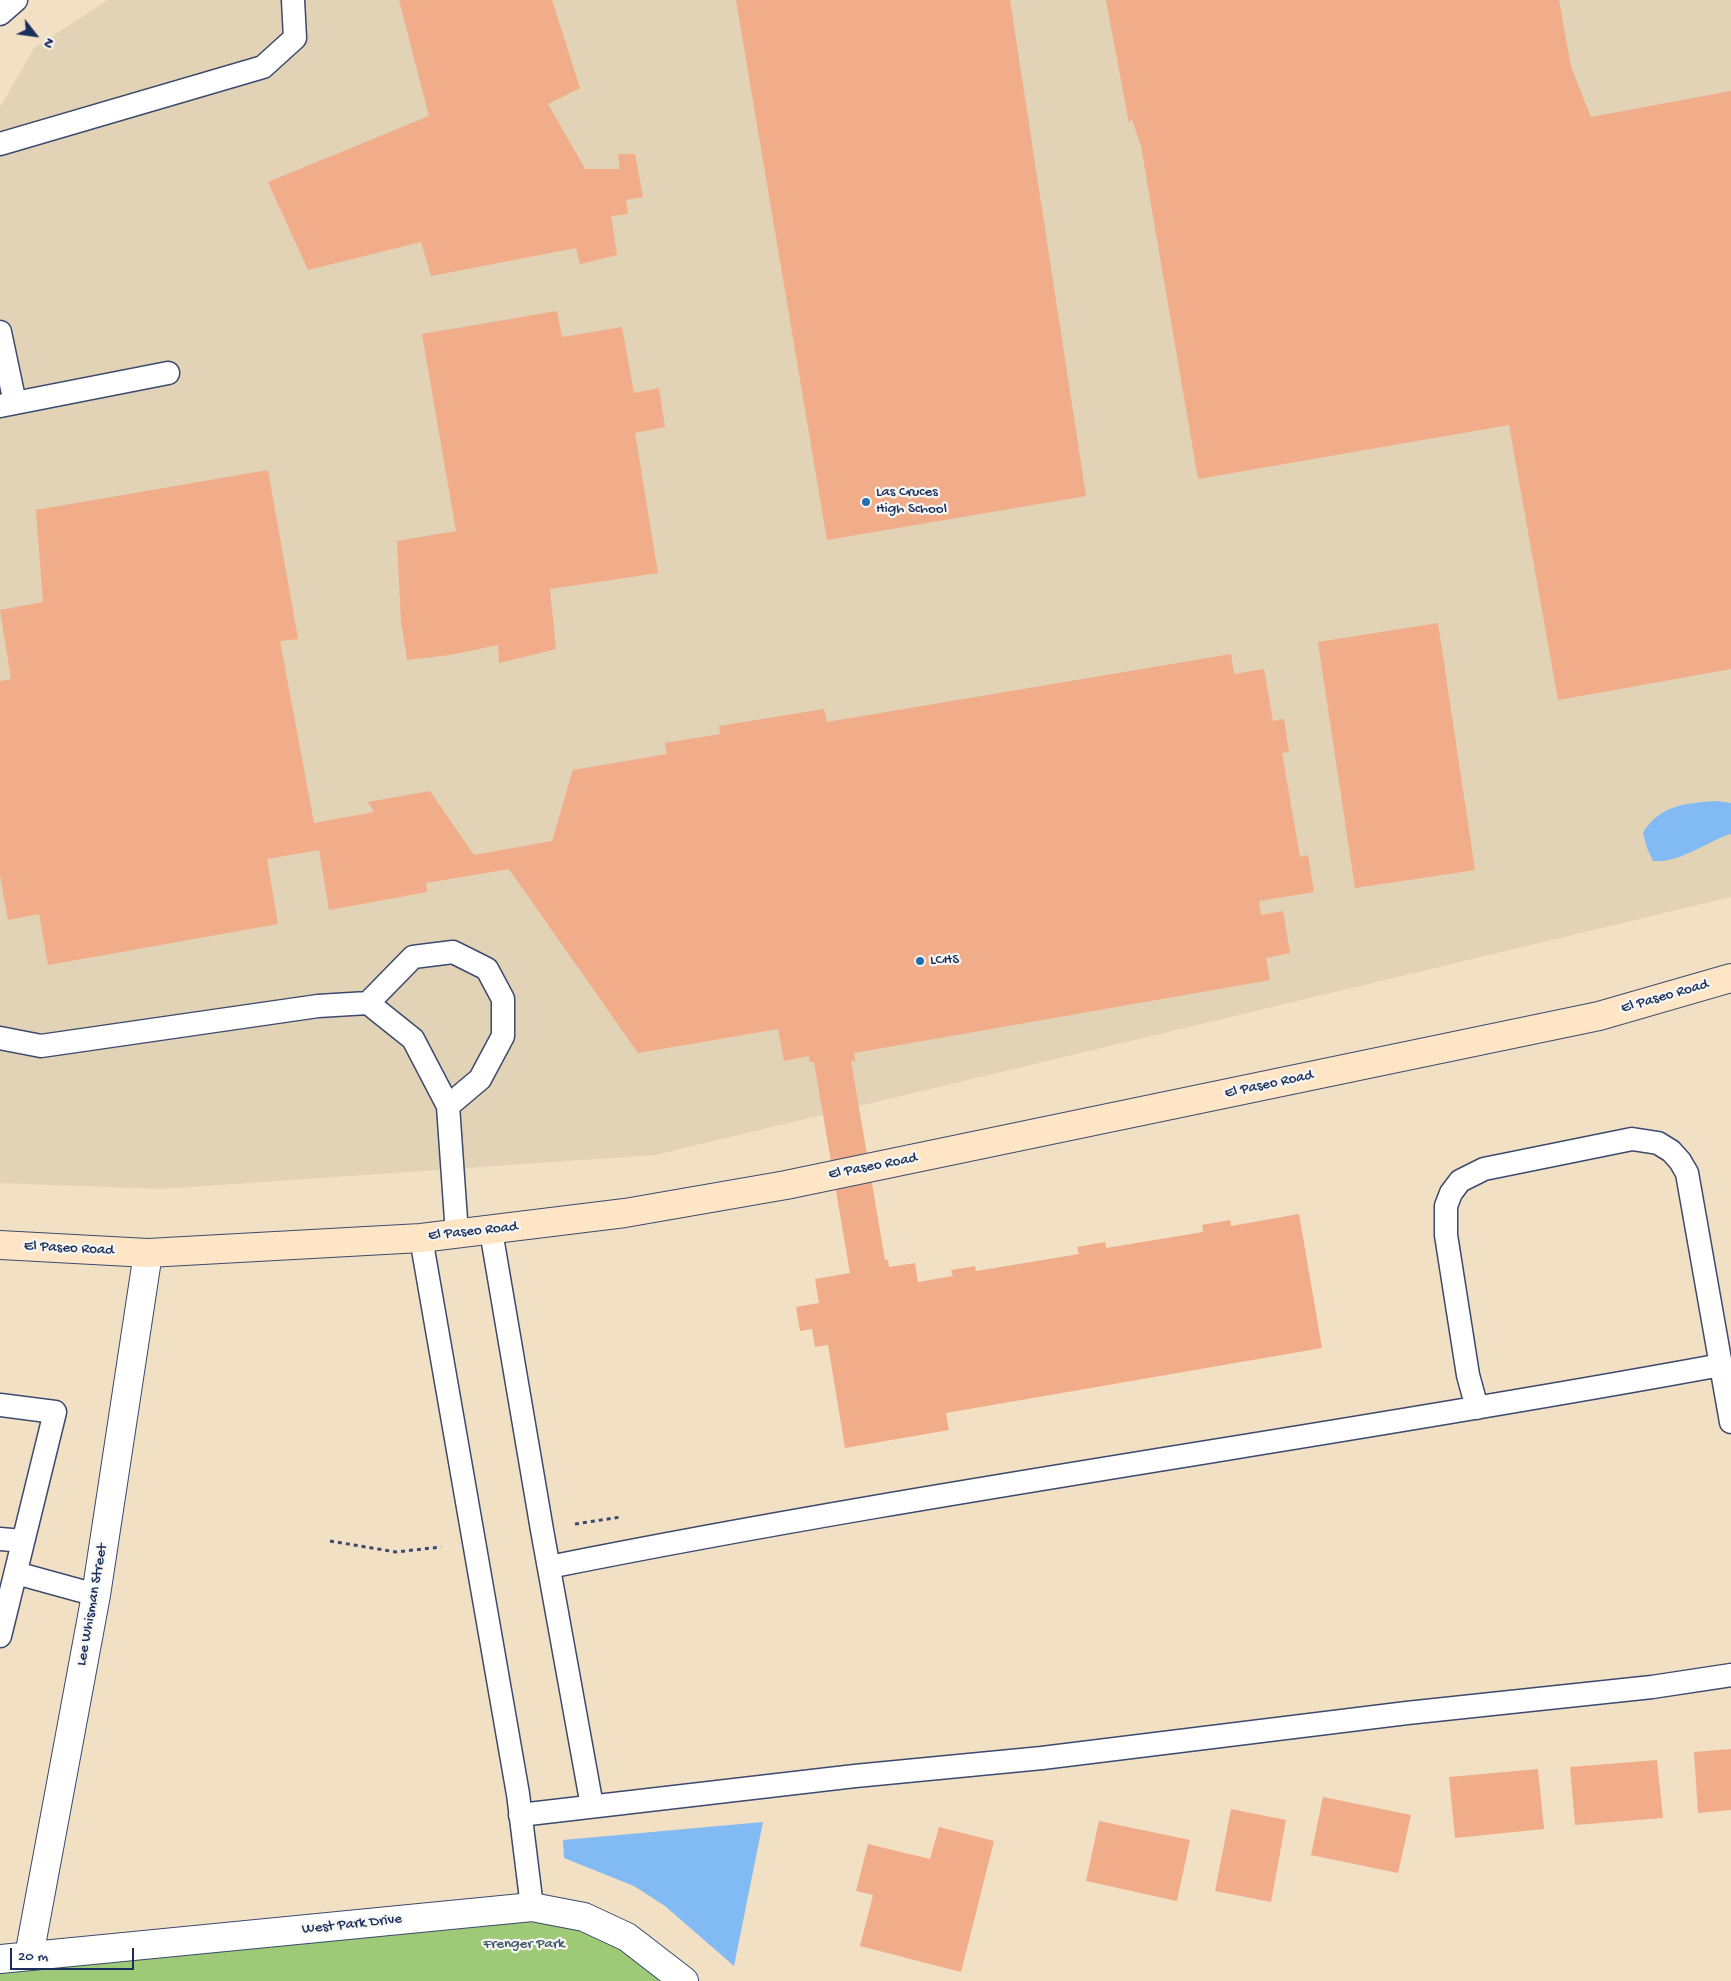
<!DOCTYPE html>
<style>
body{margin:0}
#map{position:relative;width:1731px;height:1981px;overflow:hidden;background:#f2e0c5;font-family:"Gochi Hand",sans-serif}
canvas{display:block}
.north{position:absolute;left:10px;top:10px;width:50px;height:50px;-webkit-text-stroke:4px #f6f6f2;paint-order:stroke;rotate:120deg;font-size:14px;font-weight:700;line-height:20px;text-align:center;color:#1b2f5e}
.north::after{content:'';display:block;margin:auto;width:18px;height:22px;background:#1b2f5e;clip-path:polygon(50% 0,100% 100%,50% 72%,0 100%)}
.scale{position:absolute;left:10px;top:1948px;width:124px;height:22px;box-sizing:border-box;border:2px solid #1b2f5e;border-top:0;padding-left:6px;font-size:15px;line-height:18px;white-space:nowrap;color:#1b2f5e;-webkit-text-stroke:4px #f6f6f2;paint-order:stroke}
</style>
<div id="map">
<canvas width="1731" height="1981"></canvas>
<div class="north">N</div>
<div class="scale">20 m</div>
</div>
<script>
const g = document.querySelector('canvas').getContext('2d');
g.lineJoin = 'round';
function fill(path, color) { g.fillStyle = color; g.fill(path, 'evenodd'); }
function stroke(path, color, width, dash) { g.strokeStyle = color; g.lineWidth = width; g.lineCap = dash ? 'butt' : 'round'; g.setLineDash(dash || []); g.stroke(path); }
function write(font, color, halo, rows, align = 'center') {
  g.font = font + ' "Gochi Hand",sans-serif'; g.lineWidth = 4.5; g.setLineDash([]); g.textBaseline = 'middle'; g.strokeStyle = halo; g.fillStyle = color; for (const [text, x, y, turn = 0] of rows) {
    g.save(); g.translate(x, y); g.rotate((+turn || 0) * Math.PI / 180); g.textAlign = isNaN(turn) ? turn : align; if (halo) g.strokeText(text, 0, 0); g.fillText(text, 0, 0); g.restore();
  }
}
const built = new Path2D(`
 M108,0H1731V897L655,1155L161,1189L0,1183V107L34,48Z`);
const green = new Path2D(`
 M532,1907L584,1917L684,1981H0V1967Z`);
const water = new Path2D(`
 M1716,801L1731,803V834C1705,842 1681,863 1653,861L1647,848L1643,833C1659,805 1687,803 1716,801Z
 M763,1822L734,1966L665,1906L634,1886L564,1858L563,1840Z`);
const building = new Path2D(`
 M399,0H552L580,88L548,104L585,169H620L618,154H635L643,197L626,200L628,214L611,216L617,255L580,264L576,248L431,276L421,242L308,270L268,182L429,116Z
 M736,0H1010L1086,496L827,540Z
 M1106,0H1559L1571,67L1591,117L1731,91V669L1558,700L1509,425L1198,479L1141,146L1132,119L1129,123Z
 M557,311L562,337L622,327L634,393L659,388L665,427L635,433L658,573L550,589L556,649L499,663L498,645L450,655L407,660L401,621L397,541L456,531L422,334Z
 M268,470L298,639L280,641L314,823L374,812L368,802L430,791L474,855L552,841L573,770L667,754L665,743L720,734L719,726L824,709L827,722L1231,654L1234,674L1264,669L1273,721L1284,719L1289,752L1282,753L1300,857L1308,855L1314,892L1259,901L1261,915L1283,911L1290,953L1266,958L1270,980L854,1053L855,1061H851L885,1260H888L889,1267L915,1263L918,1282L953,1276L951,1270L975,1266L976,1271L1079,1254L1077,1247L1105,1242L1106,1248L1203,1232L1202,1225L1230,1220L1231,1226L1299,1214L1322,1348L946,1413L949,1430L845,1448L828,1345L815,1347L812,1329L800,1331L796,1307L819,1303L815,1279L850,1273L814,1062H810L809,1056L784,1061L778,1029L638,1053L509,869L426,883L427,892L329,910L319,850L267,859L278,924L48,965L39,914L8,920L0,875V681L11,679L0,610L43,602L36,510Z
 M1438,623L1475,870L1355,888L1318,642Z
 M1731,1749V1810L1698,1813L1694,1752Z
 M1657,1760L1663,1818L1575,1825L1570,1767Z
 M1538,1769L1544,1829L1455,1838L1449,1777Z
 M1323,1797L1411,1815L1398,1873L1311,1855Z
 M1231,1809L1286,1820L1271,1902L1215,1891Z
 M1099,1821L1190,1840L1177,1901L1086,1881Z
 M939,1827L994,1841L961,1972L860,1946L873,1895L856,1891L868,1844L930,1859Z`);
const path = new Path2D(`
 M575,1524L621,1517
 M330,1541L396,1552L441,1547`);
const service = new Path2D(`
 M0,14L16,0
 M0,144L263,67L295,38L293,0
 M0,332L15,403
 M0,406L168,373
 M368,1003L413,957L453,952L487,969L503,999V1036L480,1079L448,1106
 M0,1038L41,1046L318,1006L368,1003L413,1039L448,1106L457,1234
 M491,1231L542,1530L592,1806
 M421,1238L518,1794L532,1907
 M0,1405L55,1412L0,1636
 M1477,1408L1468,1375L1446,1235V1206L1451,1193L1460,1181L1484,1169L1632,1139L1658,1143L1671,1151L1680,1161L1687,1173L1731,1422
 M0,1539L23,1541
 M549,1567C938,1489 1331,1437 1721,1365
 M16,1573L96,1595
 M520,1815L855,1776L1042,1758L1407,1713L1652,1687L1731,1675`);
const minor = new Path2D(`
 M29,1956L96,1595L148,1253
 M0,1959L532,1907L584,1917L627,1937L684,1981`);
const secondary = new Path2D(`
 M0,1245L148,1253L421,1238L625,1213L786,1185L1599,1016L1731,978`);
const markers = [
 [866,502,5,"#1f6fb2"],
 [920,961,5,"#1f6fb2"]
];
const poiNames = [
 ["Las Cruces",876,493],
 ["High School",876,510],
 ["LCHS",930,961]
];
const streetNames = [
 ["El Paseo Road",1665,997,-16],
 ["El Paseo Road",1269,1085,-12],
 ["El Paseo Road",873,1167,-11],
 ["El Paseo Road",473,1232,-6],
 ["El Paseo Road",69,1249,3],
 ["Lee Whisman Street",93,1605,-80],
 ["West Park Drive",352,1925,-6]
];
const parkNames = [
 ["Frenger Park",524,1945]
];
fill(built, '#e2d2b6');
fill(green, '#9ec976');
fill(water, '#82bbf3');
fill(building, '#f1ac8a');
stroke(service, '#3b4a6d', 25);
stroke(minor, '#3b4a6d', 30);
stroke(secondary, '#3b4a6d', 30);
stroke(path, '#3b4a6d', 3, [4, 4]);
stroke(service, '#fff', 22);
stroke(minor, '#fff', 28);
stroke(secondary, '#fde5c5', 28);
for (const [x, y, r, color] of markers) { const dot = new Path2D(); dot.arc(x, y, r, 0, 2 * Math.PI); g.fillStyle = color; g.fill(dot); stroke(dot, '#f6f6f2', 2); }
write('15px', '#1b2f5e', '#f6f6f2', poiNames, 'left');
write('15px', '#1b2f5e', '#f6f6f2', streetNames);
write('15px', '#3c5664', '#f6f6f2', parkNames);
</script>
